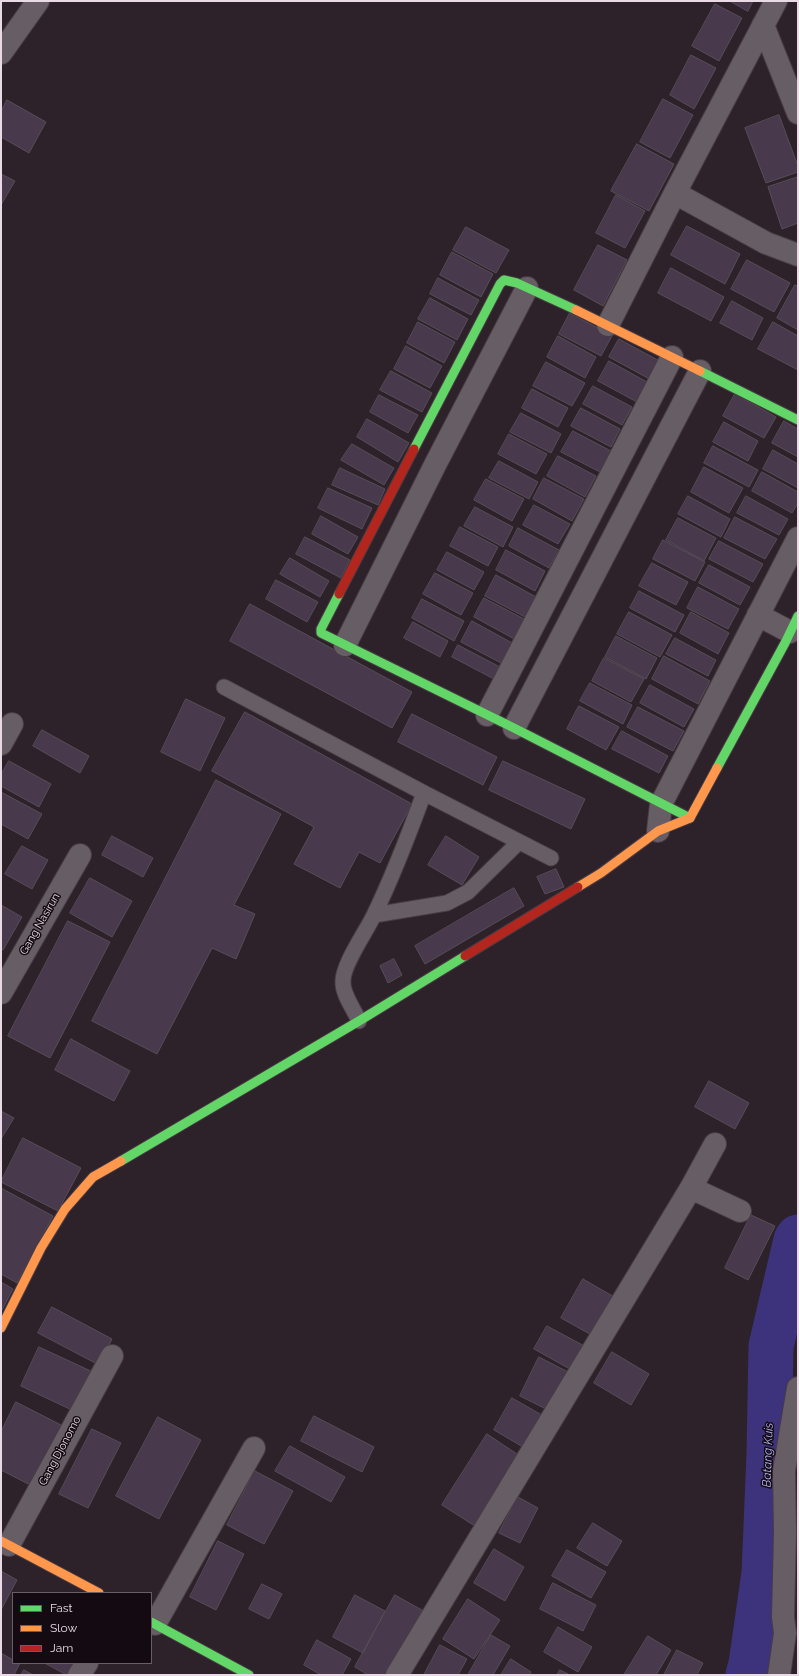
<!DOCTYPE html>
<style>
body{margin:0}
#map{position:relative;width:799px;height:1676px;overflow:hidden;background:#2d212a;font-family:Raleway,sans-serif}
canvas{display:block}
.frame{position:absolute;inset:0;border:2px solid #eadae5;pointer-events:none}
.legend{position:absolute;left:12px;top:1592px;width:140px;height:72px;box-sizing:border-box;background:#140a11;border:1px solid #6a5d66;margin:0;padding:5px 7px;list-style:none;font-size:12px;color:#eadae5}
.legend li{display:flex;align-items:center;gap:8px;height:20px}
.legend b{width:20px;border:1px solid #6a5d66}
</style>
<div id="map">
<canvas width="799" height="1676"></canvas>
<div class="frame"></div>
<ul class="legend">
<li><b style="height:5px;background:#63d668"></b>Fast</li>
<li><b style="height:5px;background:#ff974d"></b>Slow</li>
<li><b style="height:5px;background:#b3261e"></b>Jam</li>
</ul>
</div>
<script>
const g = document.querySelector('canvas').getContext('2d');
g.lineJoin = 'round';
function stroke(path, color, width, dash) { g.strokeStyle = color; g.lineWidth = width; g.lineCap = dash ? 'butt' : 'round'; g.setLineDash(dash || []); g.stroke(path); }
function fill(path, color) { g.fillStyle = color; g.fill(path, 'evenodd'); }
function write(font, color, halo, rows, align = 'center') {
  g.font = font + ' Raleway,sans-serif'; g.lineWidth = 3; g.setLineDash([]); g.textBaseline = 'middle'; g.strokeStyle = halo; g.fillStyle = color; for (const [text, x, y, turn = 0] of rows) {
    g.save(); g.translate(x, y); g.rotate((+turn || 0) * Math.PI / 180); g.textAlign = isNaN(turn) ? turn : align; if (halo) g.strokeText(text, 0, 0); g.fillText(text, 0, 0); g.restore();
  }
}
const river = new Path2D(`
 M748,1675L751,1664L764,1573L769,1454L771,1346L796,1240L798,1237`);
const building = new Path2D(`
 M730,1H753L748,11Z
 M715,4L742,18L719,61L692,46Z
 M691,55L716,68L694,109L670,95Z
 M663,99L693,115L670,158L640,142Z
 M7,100L46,122L29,153L1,137V112Z
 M779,115L798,166V172L766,183L745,128Z
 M637,144L674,164L649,211L611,191Z
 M1,174L15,181L1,205Z
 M798,177V223L782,229L768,187Z
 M616,195L645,211L625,248L596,233Z
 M687,226L740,254L725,284L671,255Z
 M466,227L509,250L496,273L453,250Z
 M598,245L627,260L603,306L574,290Z
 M452,252L493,274L481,297L440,275Z
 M747,260L790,283L774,312L731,289Z
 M671,268L724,297L711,321L658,293Z
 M438,278L479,300L471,315L430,294Z
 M795,285L798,286V330L777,318Z
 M430,298L468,319L457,340L418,319Z
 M732,301L763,318L752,340L720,323Z
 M570,313L612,336L601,356L559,334Z
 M418,322L455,342L444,363L407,343Z
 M773,322L798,336V370L758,349Z
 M558,336L596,357L585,378L547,357Z
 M619,339L665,364L655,382L609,357Z
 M406,346L442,366L430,388L394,369Z
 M609,361L647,382L637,402L598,381Z
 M546,362L585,383L572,406L533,386Z
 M391,371L432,393L422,412L380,390Z
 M593,386L632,407L622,425L583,404Z
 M532,389L568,408L558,427L522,408Z
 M735,394L776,417L764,438L723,416Z
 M379,395L418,415L408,433L370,412Z
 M581,408L620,429L611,447L571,426Z
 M521,413L561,434L551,453L510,432Z
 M367,419L409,443L398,462L357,437Z
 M784,421L798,429V457L772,443Z
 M724,422L758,441L748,461L713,442Z
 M573,431L611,451L600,472L561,452Z
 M509,434L547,454L536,474L498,454Z
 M352,444L394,468L384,485L341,460Z
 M713,446L758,470L749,487L704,463Z
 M773,450L798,464V488L763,469Z
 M558,456L596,476L585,497L547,476Z
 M499,461L538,482L529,499L489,478Z
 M704,467L743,488L729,513L691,492Z
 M340,468L385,489L378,505L332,485Z
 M762,472L798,492V503L792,513L752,491Z
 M544,478L584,499L572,521L533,499Z
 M486,479L524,499L512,521L474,500Z
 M328,488L372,508L362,529L318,508Z
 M688,496L730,519L721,537L678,514Z
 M746,496L788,519L779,535L737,513Z
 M534,505L570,524L558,544L523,525Z
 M475,507L513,527L503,547L464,526Z
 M321,516L358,537L348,554L312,534Z
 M735,517L777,539L765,559L724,538Z
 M678,518L716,538L704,561L666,540Z
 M460,527L498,547L488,566L450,546Z
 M518,528L559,550L549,568L509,546Z
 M305,537L350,560L341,578L296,554Z
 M663,540L705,562L695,581L653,559Z
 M719,541L763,564L753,582L709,559Z
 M506,550L545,571L535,591L496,570Z
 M447,552L484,572L474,590L437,570Z
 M290,558L329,581L320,597L280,574Z
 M652,563L688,582L676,605L639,586Z
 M709,565L750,587L740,605L699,583Z
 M435,573L473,593L461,615L423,594Z
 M496,575L538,598L527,618L485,596Z
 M276,580L318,602L307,622L266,599Z
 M698,587L739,609L728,629L687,608Z
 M639,591L684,615L675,632L630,608Z
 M484,598L528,621L518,641L474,617Z
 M422,599L464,621L454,641L412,618Z
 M250,604L412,692L392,728L230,641Z
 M629,612L672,635L660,657L617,634Z
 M691,612L729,633L718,654L680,633Z
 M472,621L516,645L505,665L461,642Z
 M413,622L448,641L440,657L404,638Z
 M616,636L657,658L646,679L605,657Z
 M675,638L716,660L708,676L666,654Z
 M458,645L500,667L494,679L452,657Z
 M664,656L710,681L698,704L652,679Z
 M604,658L644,679L631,702L592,681Z
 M590,683L632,705L623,724L580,701Z
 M650,685L694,709L684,727L640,703Z
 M186,699L225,718L200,771L161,752Z
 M579,706L619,727L606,750L567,729Z
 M638,707L684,731L673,751L627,727Z
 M245,712L412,804L380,863L359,852L340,888L294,864L314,827L212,771Z
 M412,714L497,757L483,785L398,742Z
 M42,730L89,756L80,773L33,746Z
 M622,731L668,756L659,773L612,749Z
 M9,761L51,784L39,807L1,786V775Z
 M503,761L585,799L571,829L489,790Z
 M216,780L281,814L234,905L255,914L236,959L212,948L157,1054L92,1021Z
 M1,792L42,814L28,839L1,824Z
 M112,836L153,858L143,877L102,855Z
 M446,836L479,857L462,885L428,865Z
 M22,846L48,860L32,889L5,874Z
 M556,869L564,887L545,894L537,877Z
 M90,878L132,901L112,937L70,913Z
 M514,888L524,906L425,964L415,946Z
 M1,905L22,917L3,950L1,949Z
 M68,921L110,942L50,1058L8,1036Z
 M394,959L402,975L388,983L380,966Z
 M71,1039L130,1071L114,1101L55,1070Z
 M709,1081L749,1103L735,1129L695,1107Z
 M1,1111L14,1118L1,1139Z
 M23,1138L81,1168L58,1211L1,1182Z
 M1,1188L53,1216L17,1283L1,1274Z
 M751,1215L775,1226L748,1280L725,1268Z
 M583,1279L616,1298L595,1337L561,1318Z
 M1,1282L13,1289L1,1312Z
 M52,1307L112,1339L99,1365L38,1333Z
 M547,1326L590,1349L577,1373L534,1349Z
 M39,1347L95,1373L76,1412L21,1386Z
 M612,1352L649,1374L631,1405L594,1383Z
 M539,1357L572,1374L552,1412L520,1396Z
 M512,1398L547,1418L528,1450L494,1430Z
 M16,1402L65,1427L34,1487L1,1470V1432Z
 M314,1416L374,1447L362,1472L301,1441Z
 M158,1417L201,1440L159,1519L116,1496Z
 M92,1429L121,1443L88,1508L59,1494Z
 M487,1434L523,1458L478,1528L442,1505Z
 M290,1446L345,1477L331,1502L275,1471Z
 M255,1471L293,1491L264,1544L227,1525Z
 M518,1497L538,1508L520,1543L499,1533Z
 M593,1523L622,1541L607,1566L577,1548Z
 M218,1541L244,1554L216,1610L190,1597Z
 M494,1549L524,1567L505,1601L474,1583Z
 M567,1550L606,1572L591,1598L552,1576Z
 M1,1571L17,1580L1,1610Z
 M553,1583L596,1605L583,1631L540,1609Z
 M262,1584L282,1594L269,1619L249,1609Z
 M355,1595L385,1611L363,1653L333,1637Z
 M395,1595L429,1614L395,1675H368L355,1667Z
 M468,1599L500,1620L474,1659L443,1639Z
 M558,1627L592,1647L578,1672L544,1652Z
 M491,1635L510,1646L493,1675H468Z
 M648,1636L671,1650L656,1675H624Z
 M317,1640L351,1659L342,1675H321L304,1665Z
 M440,1645L467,1659L458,1675H424Z
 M677,1650L703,1663L697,1675H664Z
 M1,1653L13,1660V1663H20L14,1675H1Z
 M511,1659L531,1672L529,1675H501Z
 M45,1663H78L71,1675H67Z
 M24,1670L33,1675H21Z
 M560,1670L570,1675H557Z`);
const lane = new Path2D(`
 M224,687L424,793C409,834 393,876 374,915C366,932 343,964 343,981C342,994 354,1009 359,1021
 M424,793L551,858
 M374,915L447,903L468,892L519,842`);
const street = new Path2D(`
 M763,25L798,113
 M1,53L38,1
 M675,193L766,243L798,255
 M608,325L675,193L776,1
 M758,615L790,632
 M345,645L436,463L527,288
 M487,715L672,357
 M514,728L700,371
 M1,744L12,724
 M658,831L661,804L798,538
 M1,993L80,855
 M691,1188L740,1211
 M9,1545L112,1356
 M155,1624L254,1448
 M79,1675L87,1663
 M397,1675L691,1188L715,1144
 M779,1675L785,1633L783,1617L785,1533L784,1471L798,1388`);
const fast = new Path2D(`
 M700,371L798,420
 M414,449L500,284L504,280L517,283L576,310
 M339,594L321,629V633L514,728L690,818
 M717,768L785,643L798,616
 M121,1161L359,1021L465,956
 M151,1622L249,1675`);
const slow = new Path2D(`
 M576,310L700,371
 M578,887L601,873L658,831L690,818L717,768
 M1,1328L41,1248L65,1209L93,1177L121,1161
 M1,1541L99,1593`);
const jam = new Path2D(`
 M339,594L414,449
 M465,956L578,887`);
const streetNames = [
 ["Gang Nasirun",40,924,-60],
 ["Gang Djonomo",60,1451,-62]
];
const waterNames = [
 ["Batang Kuis",768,1455,-88]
];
stroke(river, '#3c337c', 45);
fill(building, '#483a4c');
stroke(building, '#564e57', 1);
stroke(lane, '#483c44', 17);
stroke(street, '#483c44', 24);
stroke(fast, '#483c44', 11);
stroke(slow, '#483c44', 11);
stroke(jam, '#483c44', 11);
stroke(lane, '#675d64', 15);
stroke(street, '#675d64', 22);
stroke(fast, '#63d668', 9);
stroke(slow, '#ff974d', 9);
stroke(jam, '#b3261e', 9);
write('11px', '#eadae5', '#140a11', streetNames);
write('italic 12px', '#b9bafd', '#140a11', waterNames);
</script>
